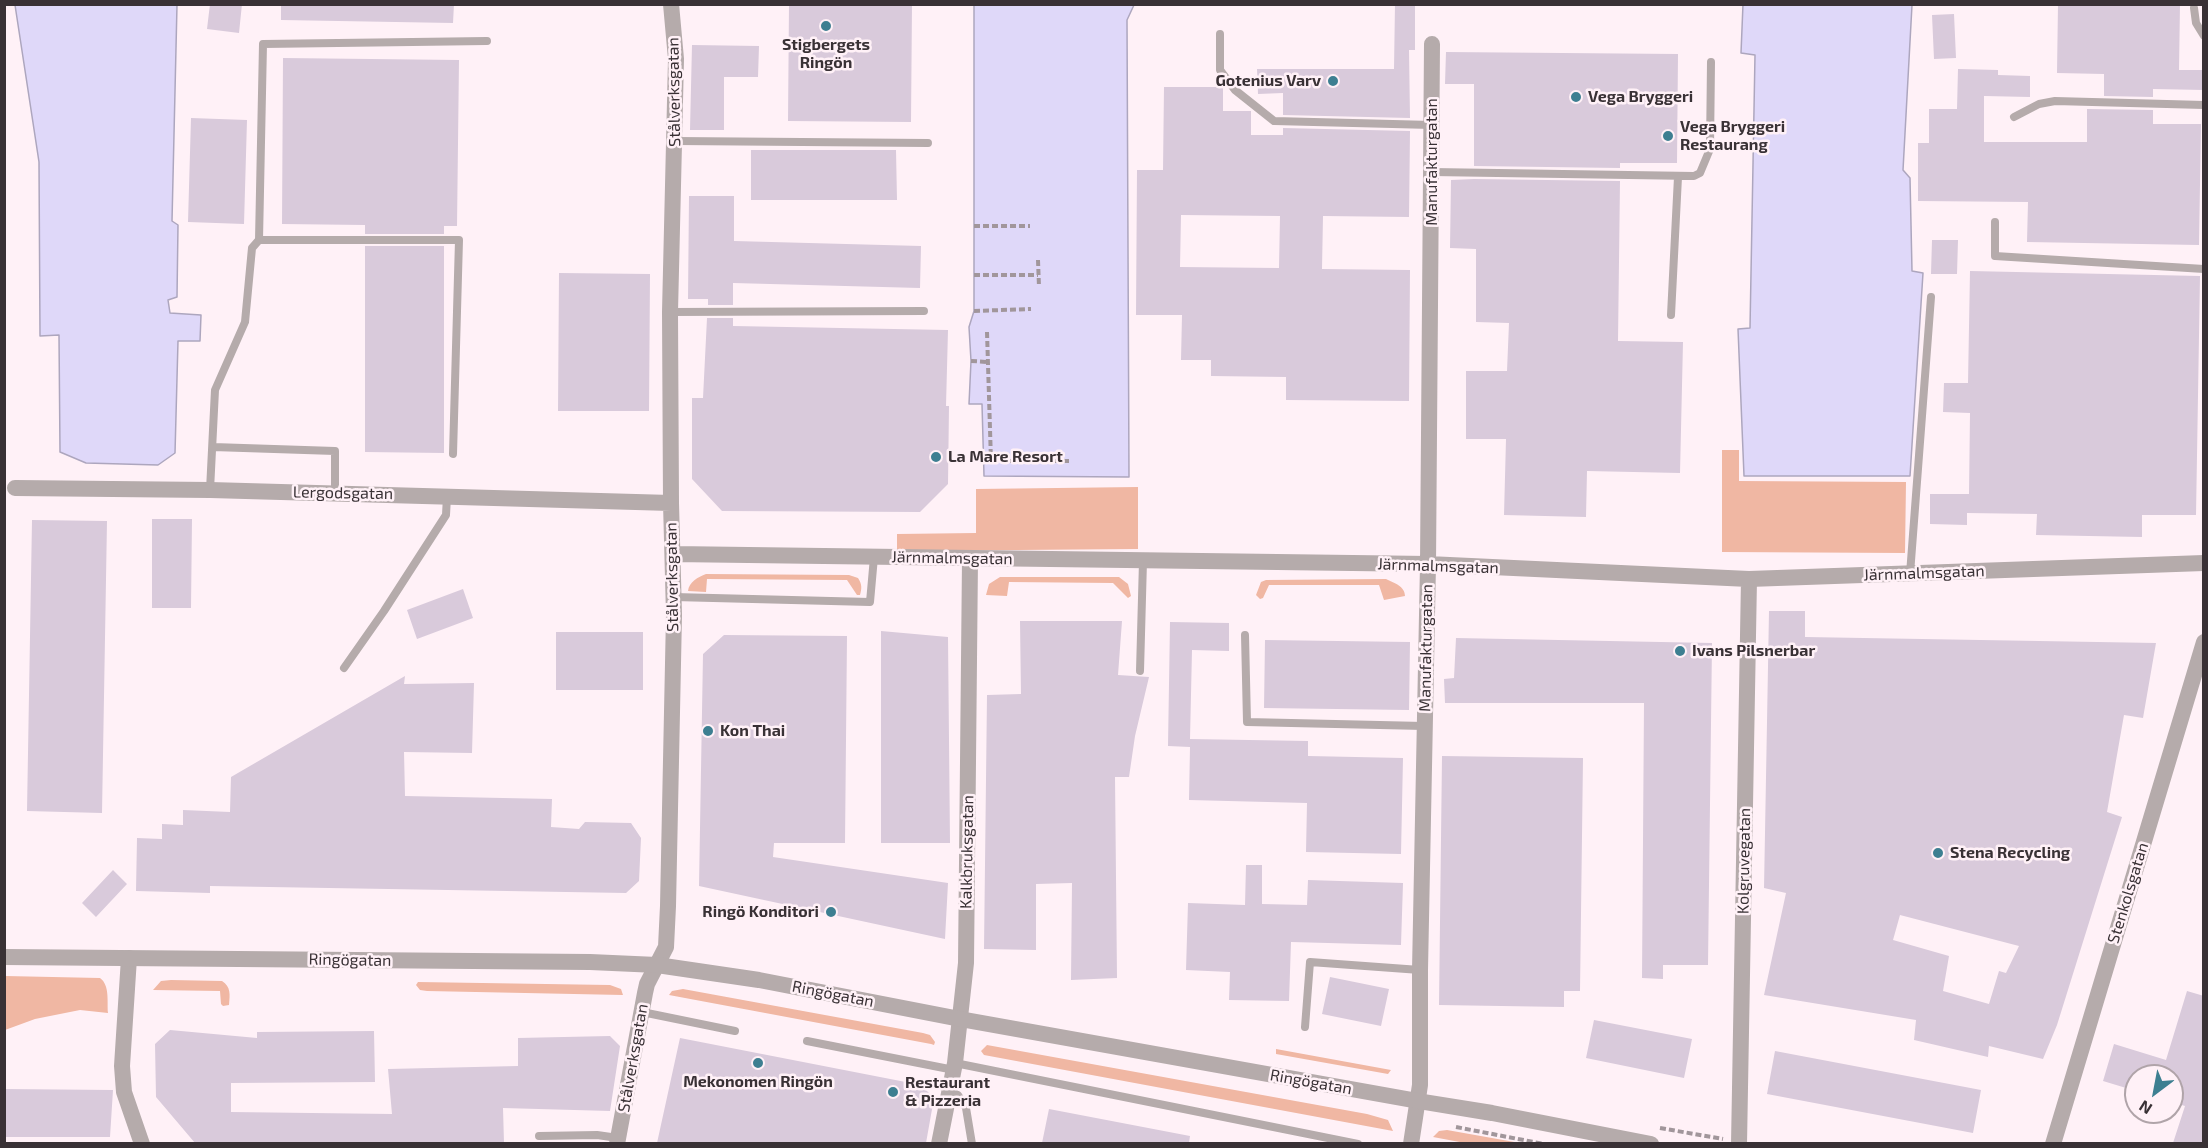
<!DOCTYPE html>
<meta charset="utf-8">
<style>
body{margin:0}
#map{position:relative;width:2208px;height:1148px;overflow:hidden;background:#fff1f7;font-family:"Exo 2",sans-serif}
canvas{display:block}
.frame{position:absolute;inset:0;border:6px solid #393135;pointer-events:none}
.north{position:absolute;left:2124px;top:1064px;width:60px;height:60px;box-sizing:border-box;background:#fff1f7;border:2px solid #b0a4a9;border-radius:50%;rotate:212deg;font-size:16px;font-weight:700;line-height:24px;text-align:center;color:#393135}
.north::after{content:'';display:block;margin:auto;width:21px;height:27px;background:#3d7f91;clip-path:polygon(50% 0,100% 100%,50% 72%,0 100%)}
</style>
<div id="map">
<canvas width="2208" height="1148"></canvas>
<div class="frame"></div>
<div class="north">N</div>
</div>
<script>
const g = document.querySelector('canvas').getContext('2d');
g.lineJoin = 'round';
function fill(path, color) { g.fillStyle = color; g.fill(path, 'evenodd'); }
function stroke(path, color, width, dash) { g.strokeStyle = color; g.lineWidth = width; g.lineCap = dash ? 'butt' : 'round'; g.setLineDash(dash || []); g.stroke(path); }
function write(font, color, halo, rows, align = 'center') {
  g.font = font + ' "Exo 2",sans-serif'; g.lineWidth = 5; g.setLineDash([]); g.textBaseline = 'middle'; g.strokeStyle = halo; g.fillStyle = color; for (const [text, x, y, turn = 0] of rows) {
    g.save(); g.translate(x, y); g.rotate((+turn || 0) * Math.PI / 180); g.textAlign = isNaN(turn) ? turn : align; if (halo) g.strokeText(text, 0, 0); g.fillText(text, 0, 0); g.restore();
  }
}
const green = new Path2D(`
 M1722,450H1739V481L1906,482L1905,553L1722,552Z
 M1138,487V549L897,551V534L976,533V489Z
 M706,574L849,575L858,578C862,584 862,588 860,595H857L847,580L707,579L706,592L688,591C689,582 698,577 706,574Z
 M1000,577H1119L1128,584L1131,596L1128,598L1113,583L1009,582L1007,596L986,595L989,584Z
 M1386,579C1394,583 1405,586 1405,596L1384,600L1379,585H1269L1263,598L1260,599L1256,595L1261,582L1266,580Z
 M5,976L100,978C110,985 107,1002 108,1013L80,1010L35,1019L5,1030Z
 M171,980L222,981C231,987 230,994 229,1005L223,1006L221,1004L220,991L153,990L161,981Z
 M418,982L610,985L621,989L623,995L427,991L420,990L416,985Z
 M683,989L923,1033L930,1035L935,1042L934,1045L931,1044L669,995L672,991Z
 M987,1045L1367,1114L1388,1120L1393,1131L984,1055L981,1051Z
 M1276,1049L1391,1070L1388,1074L1276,1054Z
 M1447,1130L1520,1143H1465L1433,1137L1439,1131Z`);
const water = new Path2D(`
 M1743,4L1912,5L1903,170L1910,178L1912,271L1923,273L1910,476H1744L1738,329L1750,328L1755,55L1741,53Z
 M15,5H177L172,221L178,225L177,297L168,300L170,313L201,315L200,341H178L175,453L158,465L86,463L60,452L59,335L40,336L39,162Z
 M974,5H1134L1127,20L1129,477L984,476L982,404H969L971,361L969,327L974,311Z`);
const building = new Path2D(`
 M210,4H242L239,33L207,29Z
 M281,4H454L453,23L281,20Z
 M789,4H912L911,122L788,121Z
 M1395,4H1415V50H1409L1410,118L1283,115V93L1258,94L1257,69H1394Z
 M2058,4H2180L2179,70H2204V90L2153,89V97L2104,96V74L2057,73Z
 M1954,14L1956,58L1934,59L1932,15Z
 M692,45L759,46L758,77H724V130H690Z
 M1446,52L1678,54L1677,163H1620V168L1474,166V84H1445Z
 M283,58L459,60L457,226H444V234H365V225L282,224Z
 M1958,69L1998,70V75L2030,76V97L1984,96V142H2087V109L2153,110V124H2201L2199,245L2027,242L2028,202L1918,201V143H1929V109H1957Z
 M1164,87H1223V111H1251V135H1283V128L1410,131L1409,217L1323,216L1322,269L1410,270L1409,401L1286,400V377L1211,376V360H1181L1182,315H1136L1137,170H1163ZM1181,215L1280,216L1279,268L1180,267Z
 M191,118L247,120L244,224L188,222Z
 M751,150H896L897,200H751Z
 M1474,179L1620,181L1618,341L1683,342L1680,473L1587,471L1586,517L1504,515L1506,439H1466V371H1507L1509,323L1476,322V249L1450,248L1451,180Z
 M689,196H734V241L921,246L920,288L733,283V305H708V299H688Z
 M1932,240H1958L1957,274H1931Z
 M365,246H444V453L365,452Z
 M1970,271L2200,276L2196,515H2142V537L2036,535L2037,514L1967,513V525L1930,524V494H1969L1970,413L1943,412L1944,383H1968Z
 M559,273L650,274L649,411H558Z
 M707,318H733V326L948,330L946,406H949L948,484L920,512L722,511L692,479V398H703Z
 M152,519H192L191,608H152Z
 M32,520L107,521L102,813L27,811Z
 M463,589L473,618L417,639L407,610Z
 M1769,611H1805V637L2156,643L2143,718L2124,715L2107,812L2122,817L2057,1025L2043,1059L1989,1046L1988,1057L1914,1040L1916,1020L1764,995L1786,893L1764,888ZM1900,915L2019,946L2006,973L1999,971L1989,1004L1943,991L1949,956L1893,940Z
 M1020,621H1122L1118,675L1149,677L1135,736L1129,777H1115L1117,978L1071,980L1072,883L1036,884V950L984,949L987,695L1021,694Z
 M1170,622L1229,623V651L1192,650L1190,739L1308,741V756L1403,758L1401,854L1306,852L1307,803L1189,800L1190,747L1168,746Z
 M881,631L948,637L950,843H881Z
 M556,632H643V690H556Z
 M724,635L847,636L845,843H774L773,857L948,883L945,939L699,886L703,654Z
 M1456,638L1712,643L1708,965H1663V979L1642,978L1644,703H1445L1444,679L1454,678Z
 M1265,640L1410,642L1409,710L1264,708Z
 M405,676L404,684L474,683L472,753L404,752L405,796L552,799L551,827L579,829L585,822L631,823L641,838L639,881L626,893L210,886V893L136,891L137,838L162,839V824L183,825V810L230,812L231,777Z
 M1442,756L1583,758L1580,991H1564V1007L1439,1005Z
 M1246,865H1262V904L1307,905L1308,880L1403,883L1401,945L1291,942L1289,1001L1229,1000L1230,972L1186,970L1188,903L1245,905Z
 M113,870L127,884L96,917L82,903Z
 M1330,977L1389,989L1381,1026L1322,1014Z
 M2187,991L2204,996V1143H2173L2185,1106L2172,1102V1076H2136V1091L2103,1081L2114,1044L2166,1060Z
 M1594,1020L1692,1039L1684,1078L1586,1058Z
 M170,1030L257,1038V1032L374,1031L375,1082L231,1083V1112L392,1114L388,1069L518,1066V1038L610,1036L620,1046L610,1111L503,1108L504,1143H195L156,1097L155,1044Z
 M680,1038L921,1085L934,1098L926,1143H657Z
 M1775,1051L1981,1090L1973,1133L1767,1094Z
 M4,1089L113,1090L110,1137H4Z
 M1049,1109L1190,1136L1189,1143H1042Z`);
const path = new Path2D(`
 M974,226H1030
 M1038,260L1039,287
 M974,275H1038
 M974,311L1031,309
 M987,332L991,461
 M971,361L988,362
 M983,461H1069
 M1456,1127L1544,1144
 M1660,1128L1723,1139`);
const service = new Path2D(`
 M2194,8L2196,23L2204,36
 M1220,34V70L1235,90L1274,121L1432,125
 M2014,117L2039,104L2055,101L2204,105
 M676,141L928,143
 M1432,172L1694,176L1700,173L1710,149L1711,62
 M1995,222V256L2204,269
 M259,240H459L453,454
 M670,312L924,311
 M1671,315L1678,177
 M213,447L335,451V493
 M210,490L215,390L245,322L252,248L259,240L263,44L487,41
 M1910,574L1931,297
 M674,597L870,602L874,557
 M1245,635L1247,722L1424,726
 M344,668L384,611L446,515L447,496
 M1140,671L1143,561
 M642,1012L735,1031
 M1305,1027L1310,962L1420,970
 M807,1041L954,1070
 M955,1063L1358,1144
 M949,1092L958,1095L966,1108L972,1144
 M539,1136L597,1135L618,1138`);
const minor = new Path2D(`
 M15,488L210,490L671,503
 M673,554L1428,564L1749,579L2204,563
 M129,958L122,1066L124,1092L142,1144
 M617,1144L645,993L647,984L666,947L668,906L674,615L671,503L670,312L676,59L671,4
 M939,1144L955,1063L966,963L970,559
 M1411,1144L1420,1085V970L1428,564L1432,44
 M1739,1144L1749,579
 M2053,1144L2204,642`);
const tertiary = new Path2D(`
 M4,957L590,962L657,965L759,980L960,1019L1418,1101L1492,1113L1651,1144`);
const markers = [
 [826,26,6,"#3d7f91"],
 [1333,81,6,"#3d7f91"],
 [1576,97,6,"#3d7f91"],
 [1668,136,6,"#3d7f91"],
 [936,457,6,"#3d7f91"],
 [1680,651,6,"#3d7f91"],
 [708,731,6,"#3d7f91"],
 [1938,853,6,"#3d7f91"],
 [831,912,6,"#3d7f91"],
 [758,1063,6,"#3d7f91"],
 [893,1092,6,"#3d7f91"]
];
const poiNames = [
 ["Stigbergets",826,45,"center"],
 ["Ringön",826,63,"center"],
 ["Gotenius Varv",1321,81,"right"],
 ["Vega Bryggeri",1588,97],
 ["Vega Bryggeri",1680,127],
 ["Restaurang",1680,145],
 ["La Mare Resort",948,457],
 ["Ivans Pilsnerbar",1692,651],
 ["Kon Thai",720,731],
 ["Stena Recycling",1950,853],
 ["Ringö Konditori",819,912,"right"],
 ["Mekonomen Ringön",758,1082,"center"],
 ["Restaurant",905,1083],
 ["& Pizzeria",905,1101]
];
const streetNames = [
 ["Stålverksgatan",674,92,-91],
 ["Manufakturgatan",1432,162,-90],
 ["Lergodsgatan",343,493,1],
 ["Järnmalmsgatan",952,558,1],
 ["Järnmalmsgatan",1438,566,2],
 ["Järnmalmsgatan",1924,573,-2],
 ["Stålverksgatan",672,577,-91],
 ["Manufakturgatan",1426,648,-89],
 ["Kalkbruksgatan",967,852,-89],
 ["Kolgruvegatan",1744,861,-89],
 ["Stenkolsgatan",2128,893,-73],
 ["Ringögatan",350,960,1],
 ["Ringögatan",833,994,11],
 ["Stålverksgatan",633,1058,-80],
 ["Ringögatan",1311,1082,10]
];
fill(green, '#f0b7a3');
fill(water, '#dfd8f9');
stroke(water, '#ada6be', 1.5);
fill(building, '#d9cadb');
stroke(path, '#a1969b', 4, [6, 3]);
stroke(service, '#b5abab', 8);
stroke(minor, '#b5abab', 16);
stroke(tertiary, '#b5abab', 16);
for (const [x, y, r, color] of markers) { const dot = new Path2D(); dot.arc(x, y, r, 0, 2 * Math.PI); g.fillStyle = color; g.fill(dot); stroke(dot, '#fff1f7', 2); }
write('bold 16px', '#393135', '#fff1f7', poiNames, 'left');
write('16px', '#393135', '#fff1f7', streetNames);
</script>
